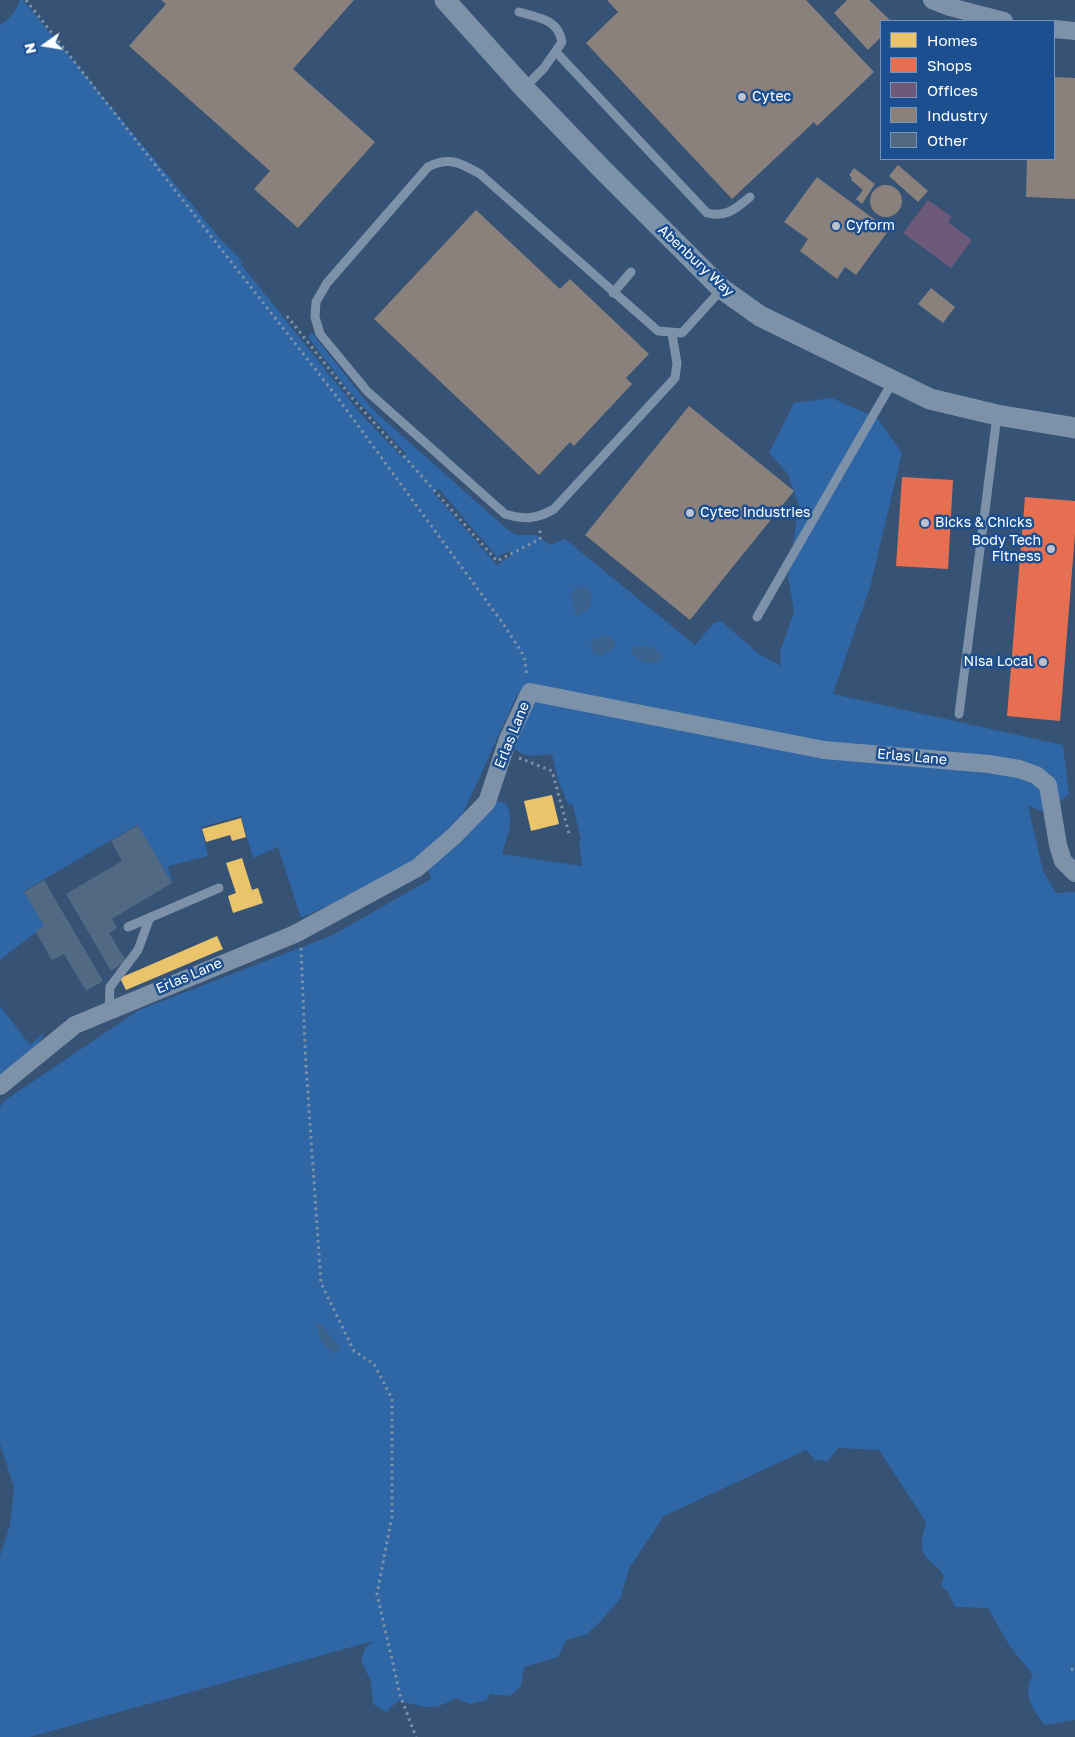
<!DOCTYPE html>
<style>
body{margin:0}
#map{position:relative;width:1075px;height:1737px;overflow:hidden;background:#365274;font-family:"Golos Text",sans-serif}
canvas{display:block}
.legend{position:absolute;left:880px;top:20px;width:175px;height:140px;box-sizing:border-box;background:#1b4f8f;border:1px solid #7695bc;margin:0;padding:6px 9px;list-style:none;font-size:15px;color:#fff}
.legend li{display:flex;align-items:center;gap:10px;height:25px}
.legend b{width:25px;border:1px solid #7695bc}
.north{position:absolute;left:20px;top:20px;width:50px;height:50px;-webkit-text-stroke:4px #1b4f8f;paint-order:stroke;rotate:257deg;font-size:14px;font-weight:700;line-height:20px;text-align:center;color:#fff}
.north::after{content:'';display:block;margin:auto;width:18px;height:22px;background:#fff;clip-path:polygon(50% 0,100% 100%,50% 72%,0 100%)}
</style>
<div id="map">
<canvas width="1075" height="1737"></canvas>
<ul class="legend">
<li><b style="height:14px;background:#e9c46a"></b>Homes</li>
<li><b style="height:14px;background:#e76f51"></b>Shops</li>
<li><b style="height:14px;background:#6d597a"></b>Offices</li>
<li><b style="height:14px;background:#8a817c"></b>Industry</li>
<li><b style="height:14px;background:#526984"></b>Other</li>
</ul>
<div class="north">N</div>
</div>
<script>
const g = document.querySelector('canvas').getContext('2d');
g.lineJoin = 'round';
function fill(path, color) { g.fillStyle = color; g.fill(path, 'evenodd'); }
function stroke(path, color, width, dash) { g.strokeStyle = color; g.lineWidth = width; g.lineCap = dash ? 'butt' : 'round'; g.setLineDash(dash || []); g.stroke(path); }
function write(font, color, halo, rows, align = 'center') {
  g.font = font + ' "Golos Text",sans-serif'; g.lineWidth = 5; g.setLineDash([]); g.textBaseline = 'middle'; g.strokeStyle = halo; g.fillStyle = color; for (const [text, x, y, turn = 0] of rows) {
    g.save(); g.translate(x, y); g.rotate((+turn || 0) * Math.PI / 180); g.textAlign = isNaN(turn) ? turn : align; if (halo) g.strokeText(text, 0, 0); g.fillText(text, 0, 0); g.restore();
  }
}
const green = new Path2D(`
 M20,0H23L222,241L243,262L240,263L361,414L401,456L406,454L348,390L308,337L312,333L373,410L508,530L517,535H537L550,545L565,539L695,645L714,623L721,621L759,654L781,666L780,652L794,612L788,576L799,506L788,474L769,453L794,403L832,398L877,418L902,453L870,587L833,694L1063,745L1069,794L1046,812L1028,806L1043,871L1056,893L1075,892V1720L1045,1725C1034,1712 1021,1693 1033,1675L1009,1645L988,1608L955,1607L948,1592L941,1586L944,1576C939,1567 933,1565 927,1558C918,1548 923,1534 926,1522L879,1450L838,1448L828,1461L815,1460L806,1450L664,1516L630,1567L620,1599L600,1622L586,1635L566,1640L558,1657L524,1667L521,1686L510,1696L490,1694L487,1700L470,1704L456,1698C431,1713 425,1706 398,1701L386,1712L373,1704L371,1682L361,1660L365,1648L373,1641L30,1737H0V1556L10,1525L14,1487L0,1444V1107L4,1101L139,1010L333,935L431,879L428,871L432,860L495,801L506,803C515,823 507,835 502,854L582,866L579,841L581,840L573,805L568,804L558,780L552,754C538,756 518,759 512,744L525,711L517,695L454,833L410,868L301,918L278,847L253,858L241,816L201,827L208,856L168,866L172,882L137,825L24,891L44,926L0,960V25C9,20 17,10 20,0ZM439,489L497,557L510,551L512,555L497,565L433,492Z
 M0,1006L30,1045L44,1032C38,1053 16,1066 0,1079Z`);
const water = new Path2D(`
 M586,586L592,595L590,607L577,617L570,596L576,588Z
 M608,635L615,642V648L601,656L593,653L591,646L592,640Z
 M637,646H649L661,652L662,659C651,667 642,663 632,654V648Z
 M315,1322C326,1324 330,1338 339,1345L340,1351L335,1353C321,1347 319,1335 315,1322Z`);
const homes = new Path2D(`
 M552,795L559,824L531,831L524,801Z
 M241,818L246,837L232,841L230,835L206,842L202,829Z
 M242,858L252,890L258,888L263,903L233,913L228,896L236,893L226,863Z
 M217,936L223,949L126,990L120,978Z`);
const shops = new Path2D(`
 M902,477L953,480L948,569L896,566Z
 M1025,497L1075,501V534L1060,721L1007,716Z`);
const offices = new Path2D(`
 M928,200L952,217L948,222L972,240L951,268L903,233Z`);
const industry = new Path2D(`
 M161,0H354L293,69L375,142L298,228L254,189L270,171L129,46L166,4Z
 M607,0H806L874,72L817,126L814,122L732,199L586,43L618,12Z
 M847,0H869L891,21H881V37L868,50L834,13Z
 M1054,77L1075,78V199L1026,197L1027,159H1054Z
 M898,165L928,191L918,202L889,176Z
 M854,168L875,184L862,204L856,199L863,190L851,180L852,178L849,175Z
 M817,177L889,230L856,275L845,267L837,279L800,251L808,239L784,222Z
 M870 201a16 16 0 1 1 32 0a16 16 0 1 1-32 0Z
 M476,210L560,289L570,279L649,354L626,378L632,384L574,446L570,442L539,475L374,319Z
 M931,288L955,307L943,323L918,304Z
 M689,406L794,491L690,620L585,535Z`);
const building = new Path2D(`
 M138,825L172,883L112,919L117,928L109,933L126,961L111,971L66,894L122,861L111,841Z
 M44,880L103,981L86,991L64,954L52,960L35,931L44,926L24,892Z`);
const path = new Path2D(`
 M26,0L337,397L504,625L524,656L527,676
 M287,316L353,399L497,561L540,539V528
 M519,758L552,771L570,837
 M301,948L306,1066L321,1283L354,1351L374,1364L392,1399V1516L377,1594L400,1695L416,1737
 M1071,1669L1075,1670`);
const service = new Path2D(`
 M519,12C539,18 558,19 562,42L544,68L524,88
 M556,52L707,213C727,218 736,208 750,197
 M613,293L631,272
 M672,334L677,363L675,378L554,509C537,519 525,520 505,514L367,391L320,334L315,317L316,302L327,283L428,167C449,156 461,163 480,174L658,331L682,333L722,289
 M757,617L893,381
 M959,714L997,416
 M128,927L219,888
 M109,1010L110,987L138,950L150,917`);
const minor = new Path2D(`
 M932,0L950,7L1004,21
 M1054,29L1075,31
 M0,1086L75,1025L295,934L417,868L454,836L487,802L508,739L530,692L824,750L989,764L1019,769L1036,775L1048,785L1058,845L1063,861L1075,873`);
const tertiary = new Path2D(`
 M445,0L524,88L599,166L722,289L760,316L930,399L997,415L1075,428`);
const markers = [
 [742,97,5,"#b9c2ce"],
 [836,226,5,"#b9c2ce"],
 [690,513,5,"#b9c2ce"],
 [925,523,5,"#b9c2ce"],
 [1051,549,5,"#b9c2ce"],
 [1043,662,5,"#b9c2ce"]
];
const poiNames = [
 ["Cytec",752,97],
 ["Cyform",846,226],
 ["Cytec Industries",700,513],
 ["Bicks & Chicks",935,523],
 ["Body Tech",1041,541,"right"],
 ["Fitness",1041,557,"right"],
 ["Nisa Local",1033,662,"right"]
];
const streetNames = [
 ["Abenbury Way",696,261,43],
 ["Erlas Lane",512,735,-68],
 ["Erlas Lane",912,757,5],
 ["Erlas Lane",189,976,-23]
];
fill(green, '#2f66a5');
fill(water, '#3b618d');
fill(homes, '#e9c46a');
fill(shops, '#e76f51');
fill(offices, '#6d597a');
fill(industry, '#8a817c');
fill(building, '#526984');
stroke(path, '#7d92a8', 3, [2.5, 4]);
stroke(service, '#7d92a8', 9);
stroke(minor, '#7d92a8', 18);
stroke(tertiary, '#7d92a8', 21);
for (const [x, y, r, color] of markers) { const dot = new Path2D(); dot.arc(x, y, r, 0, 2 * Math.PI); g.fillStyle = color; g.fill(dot); stroke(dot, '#1b4f8f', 2); }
write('14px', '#fff', '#1b4f8f', poiNames, 'left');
write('14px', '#fff', '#1b4f8f', streetNames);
</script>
